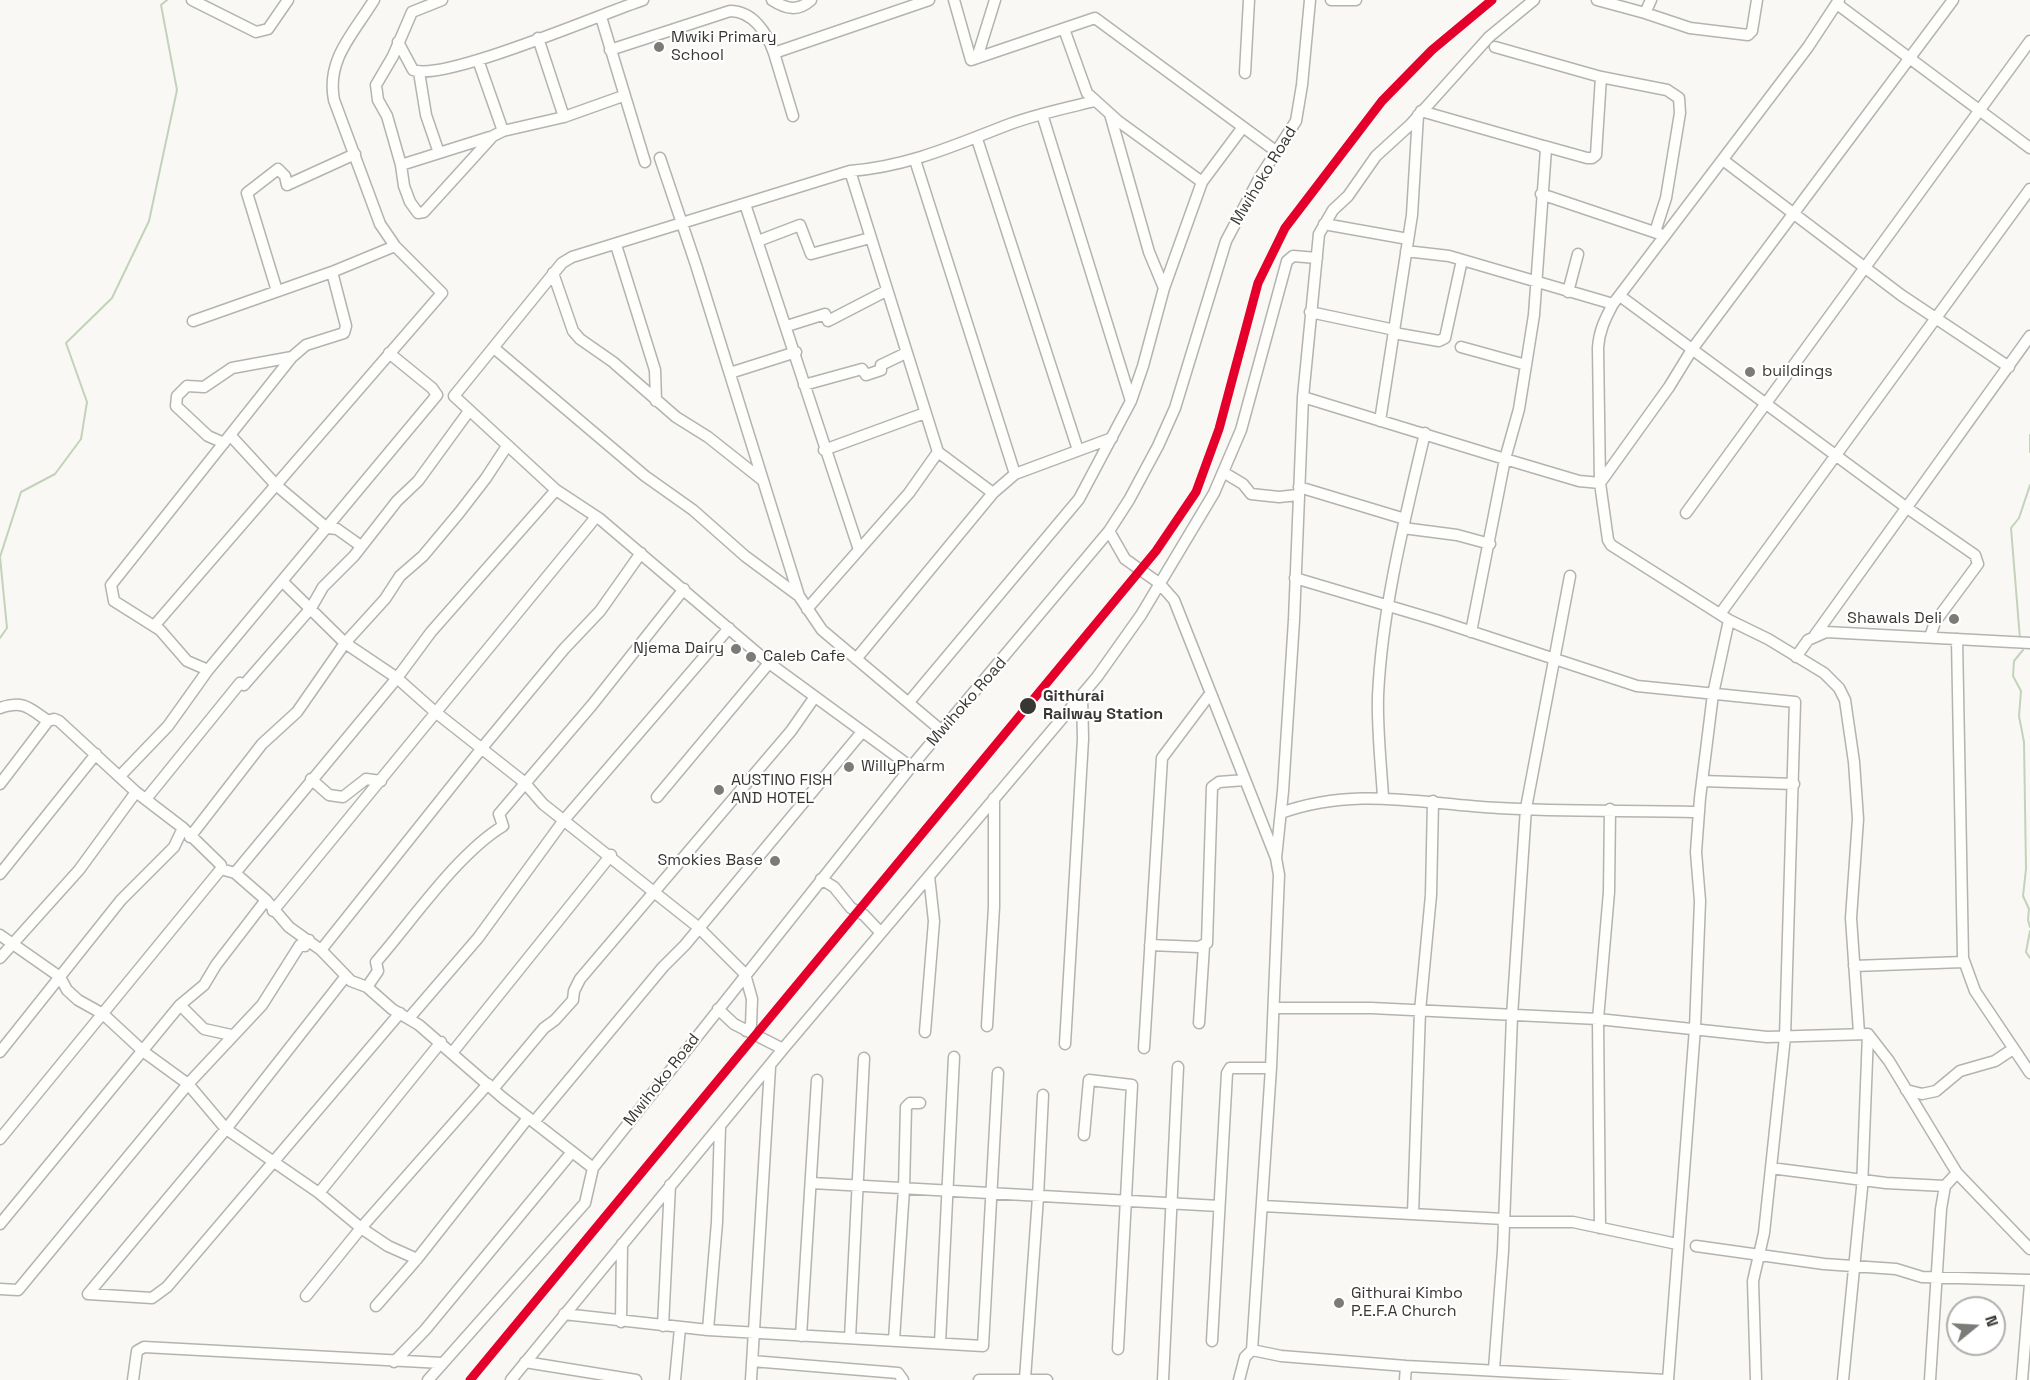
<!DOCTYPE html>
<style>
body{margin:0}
#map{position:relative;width:2030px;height:1380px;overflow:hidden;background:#f9f8f4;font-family:"Space Grotesk",sans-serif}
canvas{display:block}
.north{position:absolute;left:1946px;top:1296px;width:60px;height:60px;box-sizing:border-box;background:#fff;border:2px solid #afafad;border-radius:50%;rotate:72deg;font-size:16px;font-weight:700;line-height:24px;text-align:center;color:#383733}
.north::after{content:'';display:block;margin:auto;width:21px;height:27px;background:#7c7b77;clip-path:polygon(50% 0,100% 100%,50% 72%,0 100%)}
</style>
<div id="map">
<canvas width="2030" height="1380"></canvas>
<div class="north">N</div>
</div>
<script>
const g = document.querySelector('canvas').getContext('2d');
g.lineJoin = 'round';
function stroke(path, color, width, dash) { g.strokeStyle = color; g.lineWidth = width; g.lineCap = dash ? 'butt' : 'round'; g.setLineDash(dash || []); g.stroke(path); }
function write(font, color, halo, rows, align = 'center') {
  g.font = font + ' "Space Grotesk",sans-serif'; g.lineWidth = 4.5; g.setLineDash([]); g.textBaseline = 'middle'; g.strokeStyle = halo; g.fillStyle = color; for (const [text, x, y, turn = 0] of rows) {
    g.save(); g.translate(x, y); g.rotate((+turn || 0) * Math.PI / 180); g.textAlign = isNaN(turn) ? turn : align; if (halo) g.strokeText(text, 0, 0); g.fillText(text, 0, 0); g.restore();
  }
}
const stream = new Path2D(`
 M2030,435V452
 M0,638L7,628L0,557L21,492L55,474L81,439L87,402L66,343L112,298L149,221L177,90L161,5L167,0
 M2020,639L2011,528L2019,518L2030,485
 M2023,650L2014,661L2013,676L2021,691L2019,716L2024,742L2026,869L2023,896L2029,909L2028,920L2030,927
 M2030,931L2026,952L2030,958`);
const minor = new Path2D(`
 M192,0L256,32L268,29L288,0
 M442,0L412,12L393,56L376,85L378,100L387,116L401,165L404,186L410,202L418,213L424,212L493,136L503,131L564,117L623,96
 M772,0C786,9 798,12 811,0
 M954,0L971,60L1095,18L1277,152
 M1331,0H1356
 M1597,0L1645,13L1651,0
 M1839,0L1808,47L1613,304C1605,319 1599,331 1598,348L1600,483L1608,540L1611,545L1729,620L1768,639L1824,673L1839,688L1845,700L1854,762L1858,819L1851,918L1859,1033
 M1837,4L2030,148
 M1645,13L1690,28L1748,35L1752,31L1757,0
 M601,17L645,162
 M1064,29L1087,93L1118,121L1202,182
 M538,38L564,117
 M398,42L413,70C444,82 603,13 643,0
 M1495,47L1601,77L1667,90L1679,98L1680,113L1666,198L1655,232
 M610,50L730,11C753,11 767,33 774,53L929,0
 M774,53L793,116
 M977,58L995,0
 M478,60L503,131
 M419,72L426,115L439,153
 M1245,73L1249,0
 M1421,111L1540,145L1546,149L1534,315L1519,409L1505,459L1471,632
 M1042,114L1131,401
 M1110,114L1149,252L1164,288
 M977,139L1078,450
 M1544,146L1587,158H1592L1596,155L1601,77
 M660,158L696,265L799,596L822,630L942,731
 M915,160L1015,474
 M1723,160L1901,295L2009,367
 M401,165L490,137
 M1541,194L1660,234
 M745,204L859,550
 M1324,224L1408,239
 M758,241L800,225L811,254L870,238
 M616,245L655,370L656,401
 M1406,251L1449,256L1613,304
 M553,273L573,331L580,339L613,362L676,417L708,437L761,479
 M277,291L247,193L278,169L285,176L287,185L355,154
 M1568,292L1578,254
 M1620,296L1907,508L1975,555L1978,564L1935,622L1930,637
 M1310,312L1395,330
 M193,321L332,272
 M787,326L825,314L828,321L886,291
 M1394,333L1439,341L1445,338L1462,260
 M1461,347L1526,365
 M494,348L645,476L693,510L745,556L799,596
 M389,353L432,388L437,395L282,581L345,643L397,678L434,711L524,782L543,804L698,927L745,974L752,999L751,1025L746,1031
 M730,373L796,352
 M804,385L862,369L866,375L881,370V365L906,353
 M1303,397L1505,459L1579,481L1600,483L1669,387L1693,348L1953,0
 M1380,421L1412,215L1418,115
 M230,435L276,485L327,528L337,529L361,546
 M224,443L208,436L176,406L177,396L187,386L204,387L232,368L292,357
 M824,450L925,413
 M938,452L993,493
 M1223,472L1243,484L1251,494L1279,497L1298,495
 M1299,487L1405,519
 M1686,513L2030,41
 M1403,528L1457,535L1490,544
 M1109,531L1125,559L1159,583L1174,600L1276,858L1279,875L1271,1068L1252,1350
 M1295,578L1436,620L1637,686L1795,702L1785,1037L1764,1233L1753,1281L1756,1380
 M807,609L909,493L938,452L850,171
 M1720,614L2030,189
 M154,626L442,293L395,246L380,224L334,100C326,59 354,33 374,0
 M1815,635L2030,336
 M1957,639L1963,958L1975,991L2030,1073
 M1796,657L1808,640L1826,632L2030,643
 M856,659L993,493L1015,474L1112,438
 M208,670L187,661L160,630L114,601L111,585L292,357L306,345L344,333L346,326L332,272L395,246
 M909,702L1079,499L1131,401L1143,366L1164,288L1202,182L1243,127
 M0,708C24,700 29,708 48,721
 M911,767L769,663L600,519L556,490L454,396L562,263L572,257L850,171C910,166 955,145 1010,124C1037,114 1066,108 1095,101
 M120,776L168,726L208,670L282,581
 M311,779L329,795L343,797L366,779L381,781
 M1702,781L1794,784
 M0,784L48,721L54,719L59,721L136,792L183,828L221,865V869L235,873L266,900L289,927L321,950L351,981L367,987L392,1009L419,1025L503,1098L593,1168
 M657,797L769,663
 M1383,797C1381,764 1377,729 1378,696C1382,608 1405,518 1425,433
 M146,799L240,683L244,685L311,608L323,587L354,556L397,501L418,481L469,411
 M1281,813C1355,786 1422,804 1498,808C1565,812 1632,810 1699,812
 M190,837L262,744L297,712L345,643L385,599L400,576L423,556L459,513L486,478L507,446
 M1276,858L1283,791L1294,620L1303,397L1319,234L1333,210L1348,196L1376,156L1410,125L1489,37L1534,0
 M235,873L397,678L431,632L556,490
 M0,874L96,754
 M821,879L834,887L851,908L864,915L881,933
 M273,911L596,517
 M0,935L60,977L67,990L78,1000L103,1014L144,1052L188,1084L226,1129L319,1193L361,1228L388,1246L417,1259
 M1150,945L1199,947L1207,943L1212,787L1219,782L1245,780
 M321,950L482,748L564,649L600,611L641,553
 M0,958L79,870L136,792
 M1854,966L1963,962
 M367,987L378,971L376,962C412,921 457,854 503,826L499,814L592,705L684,589
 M180,1005L204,1029L231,1035
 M1274,1008H1371L1598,1019L1767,1037L1868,1034L1889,1061L1957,1173L2030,1249
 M718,1009L734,1024L783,1049
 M410,1017L478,938L564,820L729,628
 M1199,1023L1204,946
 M987,1026L994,907V798
 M925,1032L934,921L929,876
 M1065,1044L1083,739L1082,695
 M1144,1048L1162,758L1210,694
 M0,1052L121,900L174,847L183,828
 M452,1053L611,855
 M493,1089L544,1028L555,1020L573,1000L574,991L580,979L791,731L814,698
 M1906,1090L1922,1094L1936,1091L1960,1071L1995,1061L2013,1049
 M534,1122L663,967L685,945L862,732
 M1084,1135L1089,1080L1132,1085L1118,1349
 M0,1139L221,869
 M1771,1168L1886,1183L1945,1186
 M812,1183L1219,1206
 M319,1193L441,1042
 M1263,1206L1504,1219
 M1413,1214L1420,1011L1431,895L1433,801
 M1503,1222H1573L1677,1244
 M0,1224L180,1005L204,985L216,965L266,900
 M1600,1228L1598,1019L1609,892L1610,809
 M1696,1246L1824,1264L1896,1269L1922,1277L2030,1280
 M0,1289L18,1290L188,1084L262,1005L300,945L305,946L309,940
 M88,1294L152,1298L167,1287L400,1013
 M88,1294L226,1129L346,976
 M306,1296L361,1228L488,1084
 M376,1306L417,1259L528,1118
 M564,1314L708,1330L983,1346L998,1073
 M621,1322L622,1244
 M663,1326L670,1185
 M708,1330L717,1222L720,1127
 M801,1336L817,1080
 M850,1338L864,1058
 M894,1340L904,1189L906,1107L910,1103H920
 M1212,1341L1227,1073L1230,1068H1271
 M940,1343L954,1057
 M1252,1350L1281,1356L1406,1366L1666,1380
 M752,1361L898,1373L903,1380
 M394,1362L425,1330L572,1152
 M525,1362L636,1380
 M1494,1369L1503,1251L1512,1016L1526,808L1570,576
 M1025,1379L1038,1197L1043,1095
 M133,1380L137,1351L144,1347L442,1363
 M428,1380L585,1203L593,1168L911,767L1109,531L1129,500L1158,446L1175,408L1226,241L1260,177L1296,121L1302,85L1310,0
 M511,1380L783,1049L1097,677L1141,615L1214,493L1241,430L1287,261L1293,256L1317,258
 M675,1380L680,1328
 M751,1380L770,1067
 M979,1380H1047
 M1163,1380L1178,1067
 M1239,1380L1245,1357L1252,1350
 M1405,1380L1406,1366
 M1668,1380L1695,1028L1700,901L1696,852L1700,798L1713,694L1729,620
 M1843,1380L1862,1188L1868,1034
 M1930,1380L1941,1209L1945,1186L1957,1173
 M2022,1380L2030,1284`);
const rail1 = new Path2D(`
 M470,1380L1156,551L1196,492L1219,429L1258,283L1285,228L1382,101L1432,50L1492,0`);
const markers = [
 [659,47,6,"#7c7b77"],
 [1750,372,6,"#7c7b77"],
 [1954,619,6,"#7c7b77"],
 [736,649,6,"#7c7b77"],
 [751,657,6,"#7c7b77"],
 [1028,706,9,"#383733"],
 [849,767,6,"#7c7b77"],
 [719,790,6,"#7c7b77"],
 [775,861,6,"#7c7b77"],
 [1339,1303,6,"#7c7b77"]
];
const poiNames = [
 ["Mwiki Primary",671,38],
 ["School",671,56],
 ["buildings",1762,372],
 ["Shawals Deli",1942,619,"right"],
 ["Njema Dairy",724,649,"right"],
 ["Caleb Cafe",763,657],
 ["WillyPharm",861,767],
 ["AUSTINO FISH",731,781],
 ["AND HOTEL",731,799],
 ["Smokies Base",763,861,"right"],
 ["Githurai Kimbo",1351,1294],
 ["P.E.F.A Church",1351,1312]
];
const streetNames = [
 ["Mwihoko Road",1264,176,-59],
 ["Mwihoko Road",967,702,-49],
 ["Mwihoko Road",662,1080,-52]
];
const stopNames = [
 ["Githurai",1043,697],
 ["Railway Station",1043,715]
];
stroke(stream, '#c2d3b9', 2);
stroke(minor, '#b4b3af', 13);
stroke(minor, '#fefefd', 10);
stroke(rail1, '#e4002b', 9);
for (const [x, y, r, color] of markers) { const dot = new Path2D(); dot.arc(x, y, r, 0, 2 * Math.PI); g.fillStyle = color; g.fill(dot); stroke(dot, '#fff', 2); }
write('16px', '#383733', '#fff', poiNames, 'left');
write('16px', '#383733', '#fff', streetNames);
write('bold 16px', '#383733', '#fff', stopNames, 'left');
</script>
